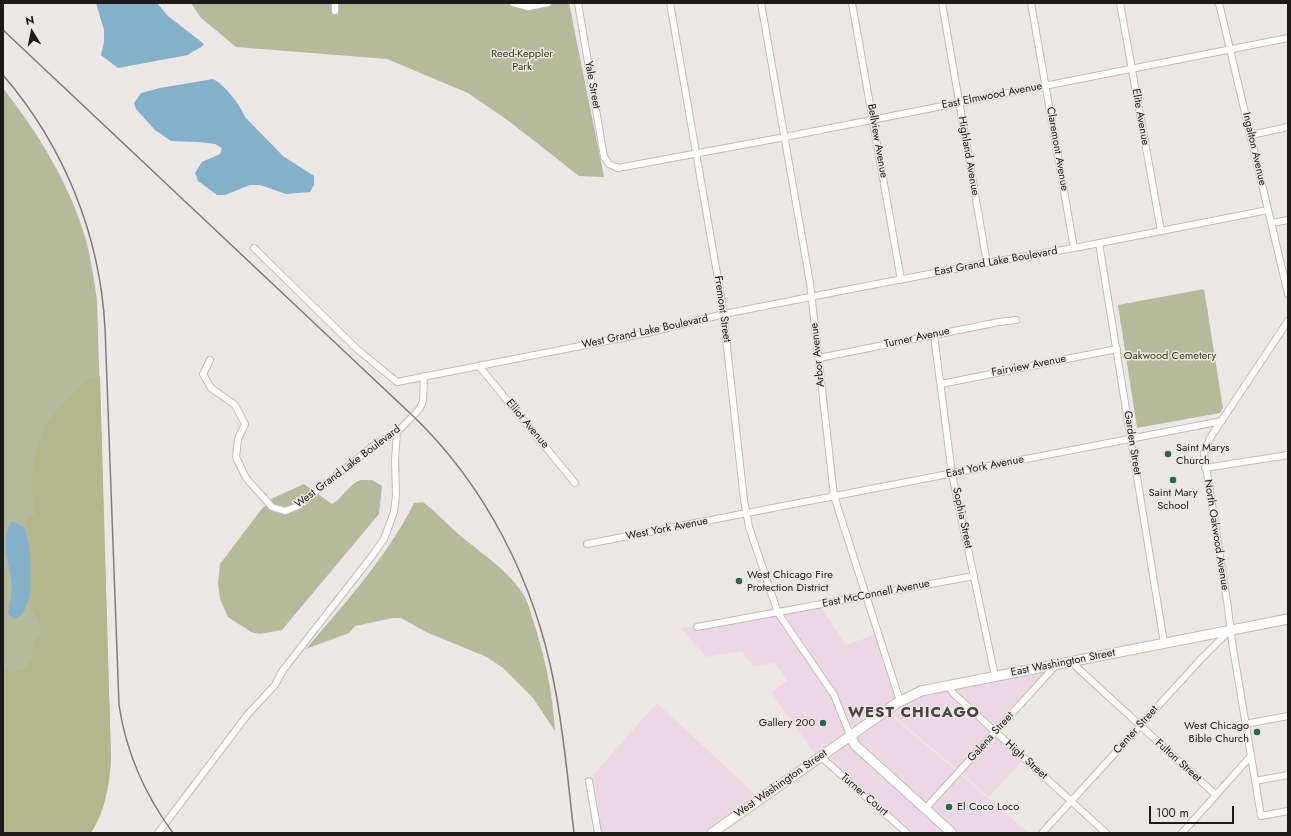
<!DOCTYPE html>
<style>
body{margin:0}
#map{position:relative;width:1291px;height:836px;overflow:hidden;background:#ebe7e5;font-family:Jost,sans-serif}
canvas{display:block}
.frame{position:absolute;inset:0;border:4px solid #1d1b1a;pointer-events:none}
.north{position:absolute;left:12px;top:12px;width:40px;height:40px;-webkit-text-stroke:3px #ebe7e5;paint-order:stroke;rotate:350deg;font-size:11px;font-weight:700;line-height:16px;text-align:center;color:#1d1b1a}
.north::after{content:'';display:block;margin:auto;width:14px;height:18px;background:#1d1b1a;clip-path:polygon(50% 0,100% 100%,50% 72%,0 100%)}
.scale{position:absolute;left:1149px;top:806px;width:85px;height:18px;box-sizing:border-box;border:2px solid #1d1b1a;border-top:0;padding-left:5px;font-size:12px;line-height:14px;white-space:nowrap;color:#1d1b1a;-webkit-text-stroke:3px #ebe7e5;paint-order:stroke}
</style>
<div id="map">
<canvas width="1291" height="836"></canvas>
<div class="frame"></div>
<div class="north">N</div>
<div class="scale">100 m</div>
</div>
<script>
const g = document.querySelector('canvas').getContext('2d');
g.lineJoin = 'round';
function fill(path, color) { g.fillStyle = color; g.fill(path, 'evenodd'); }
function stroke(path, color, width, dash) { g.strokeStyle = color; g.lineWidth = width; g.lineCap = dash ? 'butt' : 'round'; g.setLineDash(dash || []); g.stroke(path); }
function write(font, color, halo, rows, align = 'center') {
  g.font = font + ' Jost,sans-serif'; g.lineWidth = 3; g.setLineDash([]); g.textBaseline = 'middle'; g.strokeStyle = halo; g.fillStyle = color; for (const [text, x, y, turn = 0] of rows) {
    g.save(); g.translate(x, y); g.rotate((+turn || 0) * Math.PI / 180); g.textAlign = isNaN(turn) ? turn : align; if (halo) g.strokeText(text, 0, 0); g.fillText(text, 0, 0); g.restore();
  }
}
const commercial = new Path2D(`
 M820,606L846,645L877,634L898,700L854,730L836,694L780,613Z
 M777,614L834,697L851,733L817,757L771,692L788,681L775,663L753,666L742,651L706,657L681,628Z
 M1053,666L995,730L955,693L950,686Z
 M947,687L993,733L958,770L888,711L904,700Z
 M657,703L758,797L707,833H601L593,775Z
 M886,711L1029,833H907L822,755Z
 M995,734L1023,760L989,797L960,772Z`);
const green = new Path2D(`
 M191,3H569L604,177L579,176L510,122L468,93L387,59L236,47L200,17Z
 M3,88C38,133 70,184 86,240C91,259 94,280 97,300L111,760C109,787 105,810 91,833H3Z
 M1204,289L1223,408L1220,413L1137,428L1118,305Z
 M360,480H372L382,486L379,514L282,630L260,634L251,632L228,617L220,599L218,583L220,564L260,511L271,499L304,484L332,504C343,498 348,485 360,480Z
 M423,502C435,511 445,522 456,532C479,552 509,570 525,597C529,605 531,615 534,623C545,658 553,694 555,731L533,698L503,668L487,657L426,632L401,618H393L355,626L349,633L306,649C345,603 387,557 414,503Z`);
const forest = new Path2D(`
 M100,376L111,760C109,787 105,810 91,833H3V666L13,673L25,669L32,658L33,645L41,633L39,623L27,601C34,583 31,559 28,540C27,530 25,526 28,516L35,514L31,481L36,450L45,426L60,406L88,378Z`);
const water = new Path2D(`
 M96,3H157L168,16L204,44C201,49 193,50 188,55L118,68L101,55L104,42V30Z
 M213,79C224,84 241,106 245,117L283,156L314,176V185L310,192L286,194L260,185H250L225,195H217L198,181L195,173L202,162L220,154L222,148L215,144L199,142L171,141L155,130L136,109L134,103L141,93L160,88Z
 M11,522H14L25,528C31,547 38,611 15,619L8,614C10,602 13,591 11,579C8,558 0,542 11,522Z`);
const street = new Path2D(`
 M335,3V11
 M513,3L528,7L548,3
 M578,3L604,157L609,164L618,168L785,137L1288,38
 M670,3L722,302L744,500L749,527L778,613L834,695L850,735
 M761,3L810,283L834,496L900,701
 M852,3L901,280
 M942,3L987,263
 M1031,3L1074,248
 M1120,3L1161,231
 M1219,3L1288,294
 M1251,135L1288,127
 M1272,223L1288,220
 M1099,243L1164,643
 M254,248L357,349L397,382L647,333L724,314L856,288L987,263L1074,248L1268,210
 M1288,321L1210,438L1204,453L1228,608L1232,642L1261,816L1288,811
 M934,335L952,474L995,676
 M819,358L999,322L1016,320
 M210,360L203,374L211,388L235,405L245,424L238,439L236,457L246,478L272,507L285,511L298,506L373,446L397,432L416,413L420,408L423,401L424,376
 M479,366L575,483
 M941,384L1117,349
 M1205,468L1288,455
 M587,544L1222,421
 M697,627L974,576
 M1070,661L1216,795
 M948,685L953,693L1106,833
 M1245,724L1288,716
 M820,756L907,833
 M589,781L598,833
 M1255,781L1288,775
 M925,809L1057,664
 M158,833L248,714L275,685L283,670L372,556L384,539L394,512L396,495L395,460L397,432
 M1042,833L1202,658L1230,630
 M1182,833L1250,757`);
const secondary = new Path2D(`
 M850,735L855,745L952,833
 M712,833L897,703L921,691L1288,619`);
const rail = new Path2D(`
 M3,30L413,416C486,486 535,583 554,683C564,732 568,783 574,833
 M3,75C64,146 100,235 105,328L119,705C126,752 145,795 173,833`);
const markers = [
 [1168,454,4,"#2a654f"],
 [1173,480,4,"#2a654f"],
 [739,581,4,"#2a654f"],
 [823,723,4,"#2a654f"],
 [1257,732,4,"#2a654f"],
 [949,807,4,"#2a654f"]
];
const parkNames = [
 ["Reed-Keppler",522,54],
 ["Park",522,67],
 ["Oakwood Cemetery",1170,356]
];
const streetNames = [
 ["Yale Street",592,85,80],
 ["East Elmwood Avenue",992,96,-11],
 ["Elite Avenue",1140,117,80],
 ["Bellview Avenue",877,141,80],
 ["Claremont Avenue",1057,149,80],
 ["Ingalton Avenue",1254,149,77],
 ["Highland Avenue",968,156,80],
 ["East Grand Lake Boulevard",996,262,-10],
 ["Fremont Street",722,309,82],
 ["West Grand Lake Boulevard",645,332,-12],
 ["Turner Avenue",917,338,-12],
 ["Arbor Avenue",818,355,-96],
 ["Fairview Avenue",1029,366,-11],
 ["Elliot Avenue",527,424,50],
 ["Garden Street",1132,443,81],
 ["West Grand Lake Boulevard",348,467,-37],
 ["East York Avenue",985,467,-11],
 ["Sophia Street",962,518,78],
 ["West York Avenue",667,529,-11],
 ["North Oakwood Avenue",1216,535,81],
 ["East McConnell Avenue",876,594,-11],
 ["East Washington Street",1063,663,-11],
 ["Center Street",1136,730,-48],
 ["Galena Street",991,737,-48],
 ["High Street",1026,760,42],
 ["Fulton Street",1178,761,42],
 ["West Washington Street",781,784,-35],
 ["Turner Court",864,795,41]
];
const poiNames = [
 ["Saint Marys",1176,448],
 ["Church",1176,461],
 ["Saint Mary",1173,493,"center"],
 ["School",1173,506,"center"],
 ["West Chicago Fire",747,575],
 ["Protection District",747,588],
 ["Gallery 200",815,723,"right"],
 ["West Chicago",1249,726,"right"],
 ["Bible Church",1249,739,"right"],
 ["El Coco Loco",957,807]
];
const districtNames = [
 ["WEST CHICAGO",914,713]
];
fill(commercial, '#edd7e5');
fill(green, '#b6ba9d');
fill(forest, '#b2b88c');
fill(water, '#85b0ca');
stroke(street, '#c1bdba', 8);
stroke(secondary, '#c1bdba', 11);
stroke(street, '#fff', 6);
stroke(secondary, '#fff', 9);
stroke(rail, '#7e7b7a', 1.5);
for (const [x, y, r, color] of markers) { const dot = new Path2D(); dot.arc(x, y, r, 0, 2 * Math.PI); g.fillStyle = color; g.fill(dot); stroke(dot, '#ebe7e5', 1.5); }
write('11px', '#383c06', '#ebe7e5', parkNames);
write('11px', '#1d1b1a', '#ebe7e5', streetNames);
write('11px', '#1d1b1a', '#ebe7e5', poiNames, 'left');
g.letterSpacing = '1px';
write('bold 15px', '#484442', '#ebe7e5', districtNames);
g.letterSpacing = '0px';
</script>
